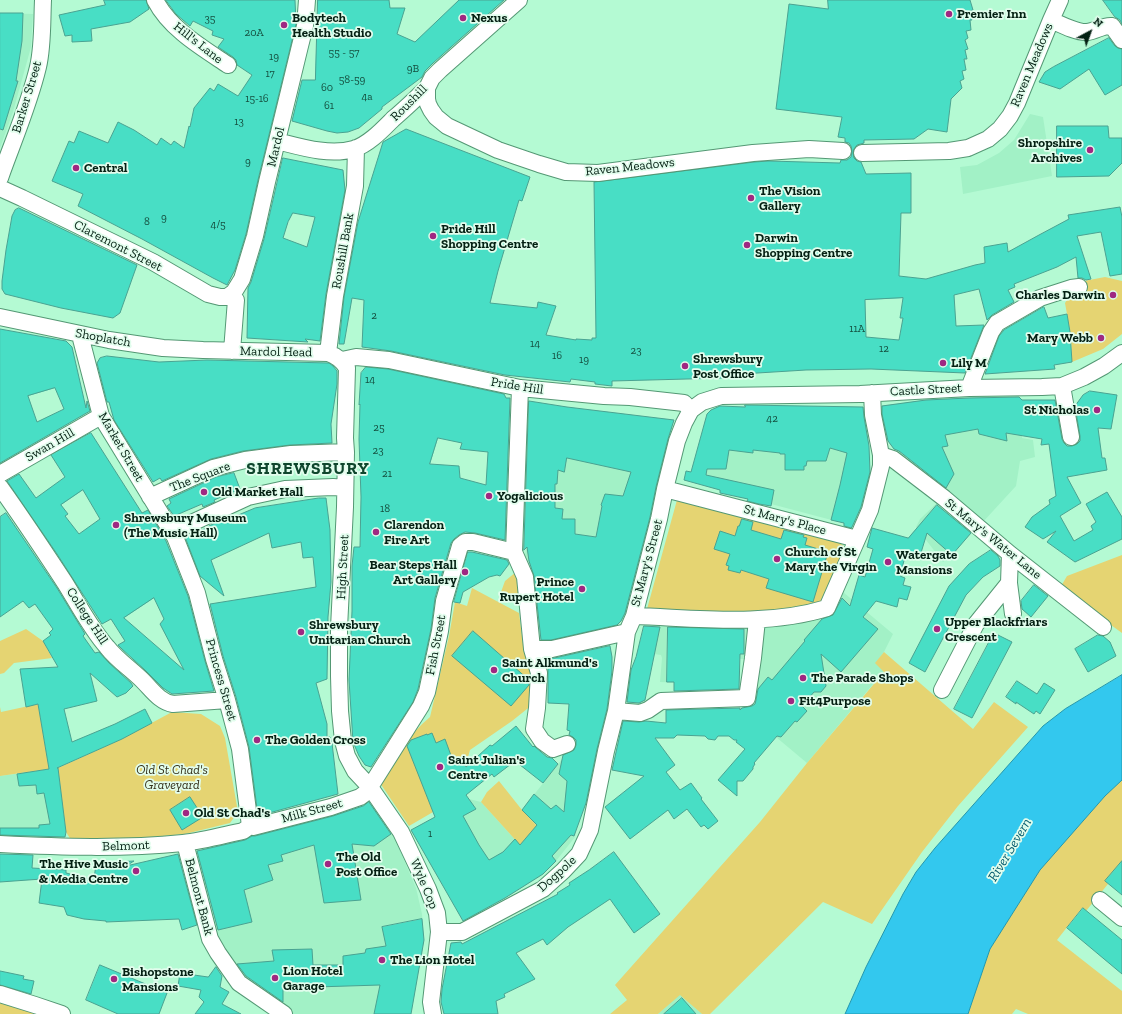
<!DOCTYPE html>
<style>
body{margin:0}
#map{position:relative;width:1122px;height:1014px;overflow:hidden;background:#b4fad3;font-family:"Zilla Slab",serif}
canvas{display:block}
.north{position:absolute;left:1070px;top:12px;width:40px;height:40px;-webkit-text-stroke:3px #e2fded;paint-order:stroke;rotate:41deg;font-size:11px;font-weight:700;line-height:16px;text-align:center;color:#042013}
.north::after{content:'';display:block;margin:auto;width:14px;height:18px;background:#042013;clip-path:polygon(50% 0,100% 100%,50% 72%,0 100%)}
</style>
<div id="map">
<canvas width="1122" height="1014"></canvas>
<div class="north">N</div>
</div>
<script>
const g = document.querySelector('canvas').getContext('2d');
g.lineJoin = 'round';
function fill(path, color) { g.fillStyle = color; g.fill(path, 'evenodd'); }
function stroke(path, color, width, dash) { g.strokeStyle = color; g.lineWidth = width; g.lineCap = dash ? 'butt' : 'round'; g.setLineDash(dash || []); g.stroke(path); }
function write(font, color, halo, rows, align = 'center') {
  g.font = font + ' "Zilla Slab",serif'; g.lineWidth = 3.5; g.setLineDash([]); g.textBaseline = 'middle'; g.strokeStyle = halo; g.fillStyle = color; for (const [text, x, y, turn = 0] of rows) {
    g.save(); g.translate(x, y); g.rotate((+turn || 0) * Math.PI / 180); g.textAlign = isNaN(turn) ? turn : align; if (halo) g.strokeText(text, 0, 0); g.fillText(text, 0, 0); g.restore();
  }
}
const built = new Path2D(`
 M0,13L33,14L31,47L13,112L0,148Z
 M1030,114L1043,117L1052,176L963,194L960,167L977,165L999,153L1014,140Z
 M1019,396L1023,403L1022,438L1033,440L1035,457L1020,461L1016,486L982,523L897,454L889,443L884,433L878,406L922,400L960,397Z
 M526,401L567,407L674,420L637,577L629,600L625,618L618,624L605,630L536,647L529,567L525,556L526,548L523,546L521,540L524,538V494Z
 M745,405L866,407L869,458L868,480L860,512L854,526L850,528H847L844,526L843,523L771,504L720,493V490L691,482L707,414L711,410L718,406L744,407Z
 M940,500L973,531L952,555L943,562L916,527L920,519Z
 M843,592L893,634L884,652L876,663L884,671L807,763L739,706L746,659L688,658L684,683L660,682L662,658L661,655L654,654L644,705L622,704L625,685L636,657L644,623L744,628H753Z
 M610,643L612,657V672L591,789L578,823L575,837L556,861L540,877L464,922L411,830L469,799L481,802L520,845L537,826L522,810L566,754L584,684L568,681L566,653Z
 M58,768L66,832L63,840H0V776Z
 M370,795L392,832L416,888L422,914L424,941L411,1014H291L247,981L219,949L192,851L223,844Z
 M680,994L702,1014H658Z`);
const green = new Path2D(`
 M1105,277L1122,281V334L1103,349L1072,362L1071,336L1065,303L1079,282Z
 M677,500L834,539L851,551L825,605L757,617L647,609Z
 M1122,555V633L1060,588L1067,576Z
 M516,572L523,594L518,600L501,592L505,581Z
 M472,588L519,613L524,652L533,673L532,705L512,721L470,750L468,757L462,758L468,773L465,792L467,797L440,808L409,826L380,783C395,759 408,735 430,717L449,636L455,602L467,606Z
 M26,629L43,641L52,658L14,663L4,673L0,674V641Z
 M884,652L973,729L994,702L1028,727L958,806L922,852L872,924L823,902L710,1014H702L680,995L658,1014H610L627,1000L615,985L760,822L807,763L884,672L875,663Z
 M38,704L49,769L0,776V707L1,712Z
 M172,712L201,714L220,726L225,738L238,812L230,823L185,834L117,840H71L66,832L58,768L122,739Z
 M1122,780V861L1106,881L1108,884L1086,911L1082,908L1057,940L1122,991V1014H1028L1016,1009L1012,1014H968L990,949L1040,869L1105,796Z
 M499,781L522,810L537,826L520,845L481,802L487,792Z
 M0,1003L41,1014H0Z`);
const water = new Path2D(`
 M1122,675V780L1105,796L1040,870L990,949L968,1014H845L866,967L903,894L916,872L935,848L1043,726L1065,709Z`);
const building = new Path2D(`
 M104,0H146L149,9L130,22L91,29L92,41L72,42V35L65,36L59,15L105,5Z
 M166,0H295L296,24L258,180L246,234L235,270L227,285L213,278L142,239L78,206L83,194L52,181L69,141L74,143L79,131L108,143L118,122L134,130L157,145L161,138L171,145L174,141L184,148L189,126L190,127L194,108L210,88L214,91L218,84L238,96L252,75L237,65L236,60L233,57L218,47L224,39L212,35L213,31L193,21L190,26L176,14Z
 M318,0H389L390,8H405L397,34L415,42L459,0H504L433,63L425,71L422,77L382,107V109L359,128L348,132L337,133L327,131L292,121L302,80H315Z
 M828,0H970L973,10L969,11L972,20H970L971,30L966,31L968,38L965,40L968,49L965,50L967,59H964L966,70L962,71L964,79L960,81L962,88L951,99L947,132L928,129L914,139L864,140V143L857,145L854,149L853,153L854,158L857,161L861,162L866,174L911,173V213H901L899,276L926,279L975,265L985,263L984,247L1007,243L1008,252L1039,235L1069,219L1068,215L1120,207L1122,217V274L1110,276L1101,232L1077,236L1091,279L1086,280L1082,278H1078L1076,257L1057,267L1014,284L1015,287L1008,290L1014,302L992,315L987,320L979,289L954,295L956,326L984,325L965,373L871,369L806,370L725,375V378L612,381V386L595,384V382L571,379L570,382L505,375L391,351L362,347L364,300L352,298L344,344H339L344,297L358,222L383,142L406,129L530,177L522,201L519,200L498,271L490,303L537,308L538,302L556,306L546,335L576,340V339L592,340V338H596L594,182L754,162L769,161L840,163L841,160H847L851,157L852,151L851,146L849,143L845,142V138L838,137L842,117L776,109L789,4L828,9ZM903,298L900,318H903L899,340L866,337L865,300Z
 M1103,0H1122V24L1120,20L1115,17Z
 M0,13H23L22,41L16,81H18L3,130L0,129Z
 M1109,38L1115,46L1118,48L1122,49V85L1105,95L1089,69L1060,89L1039,82L1045,72L1053,67Z
 M1057,126H1108L1109,138H1122V163L1109,176L1057,177Z
 M283,158L343,170L345,190L326,294L320,341L305,339L308,342L247,338L248,288L251,282L264,239ZM293,213L315,217L307,247L283,238L288,222Z
 M19,208L137,265L120,313L113,318L61,308L5,294L2,289V281L6,250L12,216L15,210Z
 M1044,307L1048,318L1067,314L1070,332L1072,362L1054,365L1055,369L985,374L999,336L1004,330Z
 M0,329L66,341L72,347L86,408L87,401L90,411L0,463ZM55,388L64,409L37,422L28,396Z
 M107,356L159,362L207,360L329,363L333,366L337,371V384L331,424L332,443L290,445L243,451L211,459L162,481L160,478L153,482L114,420L109,402H107L97,363L100,358Z
 M366,367L388,369L504,394L506,398H510L505,540L475,533L465,532L459,535L454,539L451,543L435,598L431,629L418,689L413,702L371,767L365,765L359,756L353,742L349,680L352,611V566L354,547H360L361,497L359,439L360,404L359,405L361,373ZM438,438L462,443L460,449L488,452L486,485L460,478L459,466L430,464Z
 M1090,391L1117,395L1111,429L1098,428L1102,458H1105L1107,470L1067,477L1081,503L1060,516L1074,541L1093,530L1091,526L1096,522L1086,504L1107,492L1122,517V539L1075,562L1047,542L1056,531L1043,539L1025,527L1032,517L1050,504L1049,500L1056,496L1049,444L1041,445L1042,439L1006,433L1007,441L979,434L978,429L945,435L948,446L942,447L954,474L946,488L899,451L894,449L888,441L882,414V406L926,400L969,398L1019,397L1022,400H1055L1062,439L1064,443L1067,446H1072L1077,444L1080,441V436L1075,406L1083,395Z
 M529,401L567,407L674,420L668,439L656,487L650,517L625,613L621,621L617,625L551,640H541L534,576L529,561L527,547L524,550ZM567,458L631,472L623,496L605,494L601,505L602,506L596,537L575,534V519H562L563,509L555,508V484H557L558,470L564,472Z
 M745,405L863,407L864,417L869,446L870,472L861,507L852,527L851,528L844,526V523L831,520L840,485L847,453L830,448L826,461H807L806,466H804V470H785V454H780V453L753,450V453L729,450L726,469H707L706,475L774,490L771,506L759,504L747,501L748,499L720,493V490L684,480L686,471L691,472L707,414L711,410L720,406L745,407Z
 M91,433L142,513L148,510L166,541L188,596L205,661L214,691L172,694L163,688L145,670L122,649L118,645L125,641L111,619L102,624L57,554L7,481L19,474L36,498L65,477L51,455ZM83,490L100,519L79,534L65,516L68,514L61,505ZM154,598L164,619L160,624L184,670L124,618Z
 M234,473L240,489L214,500L215,502L203,507L202,504L174,516L167,506L171,503L169,499L216,477Z
 M319,498H326L330,530L331,582L328,617L327,679L316,683L327,724V737H330L332,743L338,794L258,816L249,747L236,697L223,656L210,604L316,587L313,557L303,558L301,542L272,548L269,533L211,560L224,596L200,576L185,537L209,527V526L223,519L224,521L255,508Z
 M937,505L971,533L952,555L927,533L920,556L906,553L900,576L905,578L903,585L911,587L907,600L899,598L897,607L876,601L863,617L878,629L841,672L821,654L826,686L821,692H814L802,706L807,711L797,722L795,721L781,737L777,736L754,763L755,764L753,767V769L743,781H737V796L718,780L745,749L736,742L737,740H734L729,736H718L715,740L708,739L705,736L677,735L674,738H655L675,765L666,772L680,790L691,783L702,798L701,799L718,821L708,829L704,825L701,827L687,809L674,819L668,810L630,839L605,807L644,776L612,770L623,721L639,722L646,721L666,723V710L740,708V710L742,708L752,706L755,704L756,700L758,689L768,677L772,680L805,641L804,640L822,619L833,615L842,598L850,606L859,575L865,577L873,549L867,547L872,528L908,538Z
 M6,513L57,588L85,634L83,636L95,653L99,652L109,663L131,683L133,686L126,693L117,697L90,673L97,701L64,709L72,742L115,724L145,709L152,723L122,739L57,768H58L66,832L65,837L0,835V828H39V825L50,824L44,793L37,794L36,785L19,786L17,774L49,769L38,704L26,707L20,669L58,667L43,641L51,635L49,633L53,629L35,604L29,608L23,601L0,617V517Z
 M742,519L753,522L751,530L781,539L784,530L804,535L803,537L807,538L805,545L828,552L813,602L766,588L769,579L741,570L740,573L728,570L729,566L726,565L730,554L714,549L720,531L735,536L738,526H739Z
 M991,550L998,556L1000,560V566L983,577L966,595L925,672L909,663L949,586L969,564Z
 M468,552H472L507,560L509,564L500,576L497,575L489,577L463,592L460,603L454,602Z
 M1034,585L1048,596L1031,617L1022,609L1021,601Z
 M644,626L660,627L645,700L639,703L627,702L631,670L636,657Z
 M668,627L744,629V654H740L739,689L674,691V682H667Z
 M473,631L529,680V685L511,706L452,656Z
 M994,633L1012,642L972,718L954,709Z
 M1098,635L1103,636L1110,642L1116,656L1088,672L1075,649Z
 M610,646L612,657V671L607,709L597,749L586,803L574,836L571,835L552,856L556,861L543,874L505,898L463,921L411,830L435,817L407,746L411,740L427,734V735L432,733L436,743L445,739L453,761L462,758L466,767L490,745L492,746L516,726L533,747L534,746L547,757L552,758L558,764L543,783L515,761L494,777L492,774L466,795L476,809L463,816L479,845L489,860L503,852L515,839L520,845L537,825L522,810L534,794L551,809L556,805L564,812L567,781L559,774L563,755L574,750L576,745V740L573,737L569,735L570,731L567,730L569,704L548,703V658H554Z
 M1017,681L1037,694L1044,683L1055,690L1040,714L1036,711L1034,714L1016,702V704L1006,697Z
 M190,797L203,817L182,830L170,810Z
 M369,802L391,834L374,846L352,844L361,900L324,903L314,845L281,855L283,861L268,865L273,880L244,890L252,922L218,930L197,851L245,840L252,836H255L333,816L363,806Z
 M614,852L660,914L634,933L610,899L568,927L547,945L543,939L516,953L535,979L504,994L505,997L496,1001L498,1014H444L441,1002L442,989L451,943L461,942L462,944L558,894L557,893L570,885L569,883L589,870Z
 M0,854L33,855L32,868L66,870V873L94,880L96,863L134,861L126,866L178,854L197,925L182,930L179,919L106,922V921L84,919L67,915L64,907L39,903L42,879L0,882Z
 M1122,861V895L1105,881Z
 M1083,908L1122,940V974L1067,928Z
 M422,919L424,940L411,1014H374L380,985L283,988V1002L246,976L237,964L274,961L272,950L312,949L313,965H343V956L365,953L366,949L386,946L382,927Z
 M100,965L167,993L159,1014H118L86,1000Z
 M216,967L222,976L220,987L229,992L222,1004L241,1014H195L204,1002L199,997L201,990L178,986L180,973L208,977Z
 M0,971L24,976L23,979L34,981L31,994L0,985Z
 M682,998L696,1014H664Z`);
const minor = new Path2D(`
 M155,0C170,29 201,47 228,65
 M1051,20C1060,24 1077,33 1087,32C1096,31 1103,25 1112,26L1122,40
 M427,88V99L428,104L431,110L436,117L447,126L498,150L539,164L566,172L598,173L753,153L809,149L843,151
 M277,141C301,147 329,156 354,149C369,144 382,130 393,119C405,109 416,98 427,88L432,78L440,70L519,0
 M862,153L949,151L968,148L988,139L1000,129L1010,116L1017,103L1051,20L1060,0
 M0,178C13,141 29,105 38,67C43,46 42,22 43,0
 M0,188L22,198L153,262L208,294L220,297H227L234,292L242,279L255,236L267,182L300,46L305,26L307,0
 M0,317L109,340L163,348L203,350L328,353C337,356 342,360 347,368L345,438L346,452L345,507L339,628V676L340,711L343,741L347,756L355,771L370,787L401,832L428,889L437,913L439,932L431,1002L433,1014
 M80,335L101,416L175,537L197,593L214,659L227,700L240,749L250,826
 M232,351L236,300
 M328,353L335,296L355,186L356,148
 M342,360L356,357L389,360L520,388L604,396L630,397L684,403L691,410
 M1062,386L1071,437
 M520,388L514,552L525,577L532,649L539,673L537,708L534,729L542,741L553,749L567,744
 M969,388L991,332L997,323L1040,298L1071,288L1079,287
 M881,455L893,459L944,498L1010,554L1103,627
 M0,474L101,416
 M0,487C23,519 44,551 65,583C78,604 91,629 107,647C117,660 131,669 143,681C152,690 160,702 173,704L227,700
 M665,489L857,539
 M150,497L213,468L245,460L291,454L346,452
 M172,532L248,497L285,489L333,487L345,488
 M1010,554L1009,583L1013,614
 M634,616C697,618 766,627 827,608L870,510L881,466V455L873,415L872,393
 M532,649H552L627,632
 M942,690L976,624L1009,583
 M616,711L640,713L648,710L661,701L747,698L753,658L757,620
 M370,787L421,706L427,692L440,631L444,601L460,546L465,542H473L514,552
 M250,826L253,827L331,807L360,797L371,789
 M185,843L210,939L218,953L239,983L284,1014
 M0,844C61,847 122,849 183,843C203,841 224,835 243,831L250,826
 M1100,900L1122,918
 M439,932H462L543,889L563,871L579,854L590,830L606,751L616,711L627,632L634,616L659,519L665,489L677,441L684,423L691,410L702,402L721,396L860,394L969,388L1042,387L1062,386L1084,377L1104,366L1122,353
 M0,994L35,1005L62,1014`);
const markers = [
 [949,14,4,"#9f2882"],
 [463,18,4,"#9f2882"],
 [284,25,4,"#9f2882"],
 [1090,150,4,"#9f2882"],
 [76,168,4,"#9f2882"],
 [751,198,4,"#9f2882"],
 [433,236,4,"#9f2882"],
 [747,245,4,"#9f2882"],
 [1113,295,4,"#9f2882"],
 [1101,338,4,"#9f2882"],
 [943,363,4,"#9f2882"],
 [685,366,4,"#9f2882"],
 [1097,410,4,"#9f2882"],
 [204,492,4,"#9f2882"],
 [489,496,4,"#9f2882"],
 [116,525,4,"#9f2882"],
 [376,532,4,"#9f2882"],
 [777,559,4,"#9f2882"],
 [888,562,4,"#9f2882"],
 [465,572,4,"#9f2882"],
 [582,589,4,"#9f2882"],
 [937,629,4,"#9f2882"],
 [301,632,4,"#9f2882"],
 [494,670,4,"#9f2882"],
 [803,678,4,"#9f2882"],
 [791,701,4,"#9f2882"],
 [257,740,4,"#9f2882"],
 [440,767,4,"#9f2882"],
 [186,813,4,"#9f2882"],
 [328,864,4,"#9f2882"],
 [136,871,4,"#9f2882"],
 [382,960,4,"#9f2882"],
 [275,978,4,"#9f2882"],
 [114,979,4,"#9f2882"]
];
const numberNames = [
 ["35",210,19],
 ["20A",254,33],
 ["55 - 57",344,53],
 ["19",274,57],
 ["9B",413,69],
 ["17",270,74],
 ["58-59",352,80],
 ["60",327,88],
 ["4a",367,97],
 ["15-16",257,99],
 ["61",329,106],
 ["13",239,122],
 ["9",248,162],
 ["9",164,218],
 ["8",147,222],
 ["4/5",218,225],
 ["2",374,316],
 ["11A",857,329],
 ["14",535,344],
 ["12",884,349],
 ["23",636,351],
 ["16",557,356],
 ["19",584,360],
 ["14",370,380],
 ["42",772,419],
 ["25",379,428],
 ["23",378,451],
 ["21",387,474],
 ["18",385,509],
 ["1",430,834]
];
const poiNames = [
 ["Premier Inn",957,14],
 ["Bodytech",292,18],
 ["Health Studio",292,33],
 ["Nexus",471,18],
 ["Shropshire",1082,143,"right"],
 ["Archives",1082,158,"right"],
 ["Central",84,168],
 ["The Vision",759,191],
 ["Gallery",759,206],
 ["Pride Hill",441,229],
 ["Shopping Centre",441,244],
 ["Darwin",755,238],
 ["Shopping Centre",755,253],
 ["Charles Darwin",1105,295,"right"],
 ["Mary Webb",1093,338,"right"],
 ["Shrewsbury",693,359],
 ["Post Office",693,374],
 ["Lily M",951,363],
 ["St Nicholas",1089,410,"right"],
 ["Old Market Hall",212,492],
 ["Yogalicious",497,496],
 ["Shrewsbury Museum",124,518],
 ["(The Music Hall)",124,533],
 ["Clarendon",384,525],
 ["Fire Art",384,540],
 ["Church of St",785,552],
 ["Mary the Virgin",785,567],
 ["Watergate",896,555],
 ["Mansions",896,570],
 ["Bear Steps Hall",457,565,"right"],
 ["Art Gallery",457,580,"right"],
 ["Prince",574,582,"right"],
 ["Rupert Hotel",574,597,"right"],
 ["Upper Blackfriars",945,622],
 ["Crescent",945,637],
 ["Shrewsbury",309,625],
 ["Unitarian Church",309,640],
 ["Saint Alkmund's",502,663],
 ["Church",502,678],
 ["The Parade Shops",811,678],
 ["Fit4Purpose",799,701],
 ["The Golden Cross",265,740],
 ["Saint Julian's",448,760],
 ["Centre",448,775],
 ["Old St Chad's",194,813],
 ["The Old",336,857],
 ["Post Office",336,872],
 ["The Hive Music",128,864,"right"],
 ["& Media Centre",128,879,"right"],
 ["The Lion Hotel",390,960],
 ["Lion Hotel",283,971],
 ["Garage",283,986],
 ["Bishopstone",122,972],
 ["Mansions",122,987]
];
const streetNames = [
 ["Hill's Lane",198,43,38],
 ["Raven Meadows",1032,65,-67],
 ["Barker Street",27,97,-73],
 ["Roushill",409,103,-45],
 ["Mardol",276,147,-77],
 ["Raven Meadows",630,167,-6],
 ["Claremont Street",118,246,27],
 ["Roushill Bank",343,251,-80],
 ["Shoplatch",103,338,10],
 ["Mardol Head",276,352,1],
 ["Pride Hill",517,386,9],
 ["Castle Street",926,390,-3],
 ["Swan Hill",50,445,-30],
 ["Market Street",121,447,60],
 ["The Square",200,477,-21],
 ["St Mary's Place",785,520,15],
 ["St Mary's Water Lane",993,539,39],
 ["St Mary's Street",647,563,-75],
 ["High Street",343,567,-87],
 ["College Hill",87,616,57],
 ["Fish Street",436,645,-79],
 ["Princess Street",221,680,74],
 ["Milk Street",312,811,-15],
 ["Belmont",126,846,-2],
 ["Dogpole",557,874,-42],
 ["Wyle Cop",424,884,67],
 ["Belmont Bank",199,897,75]
];
const parkNames = [
 ["Old St Chad's",172,770],
 ["Graveyard",172,785]
];
const waterNames = [
 ["River Severn",1010,850,-59]
];
const districtNames = [
 ["SHREWSBURY",308,469]
];
fill(built, '#a2f1c6');
fill(green, '#e5d472');
fill(water, '#33c8ee');
stroke(water, '#2596ac', 1);
fill(building, '#48dec5');
stroke(building, '#4aa291', 1);
stroke(minor, '#549874', 18);
stroke(minor, '#fff', 16);
for (const [x, y, r, color] of markers) { const dot = new Path2D(); dot.arc(x, y, r, 0, 2 * Math.PI); g.fillStyle = color; g.fill(dot); stroke(dot, '#e2fded', 1.5); }
write('11px', '#155040', null, numberNames);
write('bold 13px', '#042013', '#e2fded', poiNames, 'left');
write('13px', '#042013', '#e2fded', streetNames);
write('italic 13px', '#35311a', '#e2fded', parkNames);
write('italic 14px', '#045a6d', '#e2fded', waterNames);
g.letterSpacing = '1px';
write('bold 17px', '#0f462d', '#e2fded', districtNames);
g.letterSpacing = '0px';
</script>
